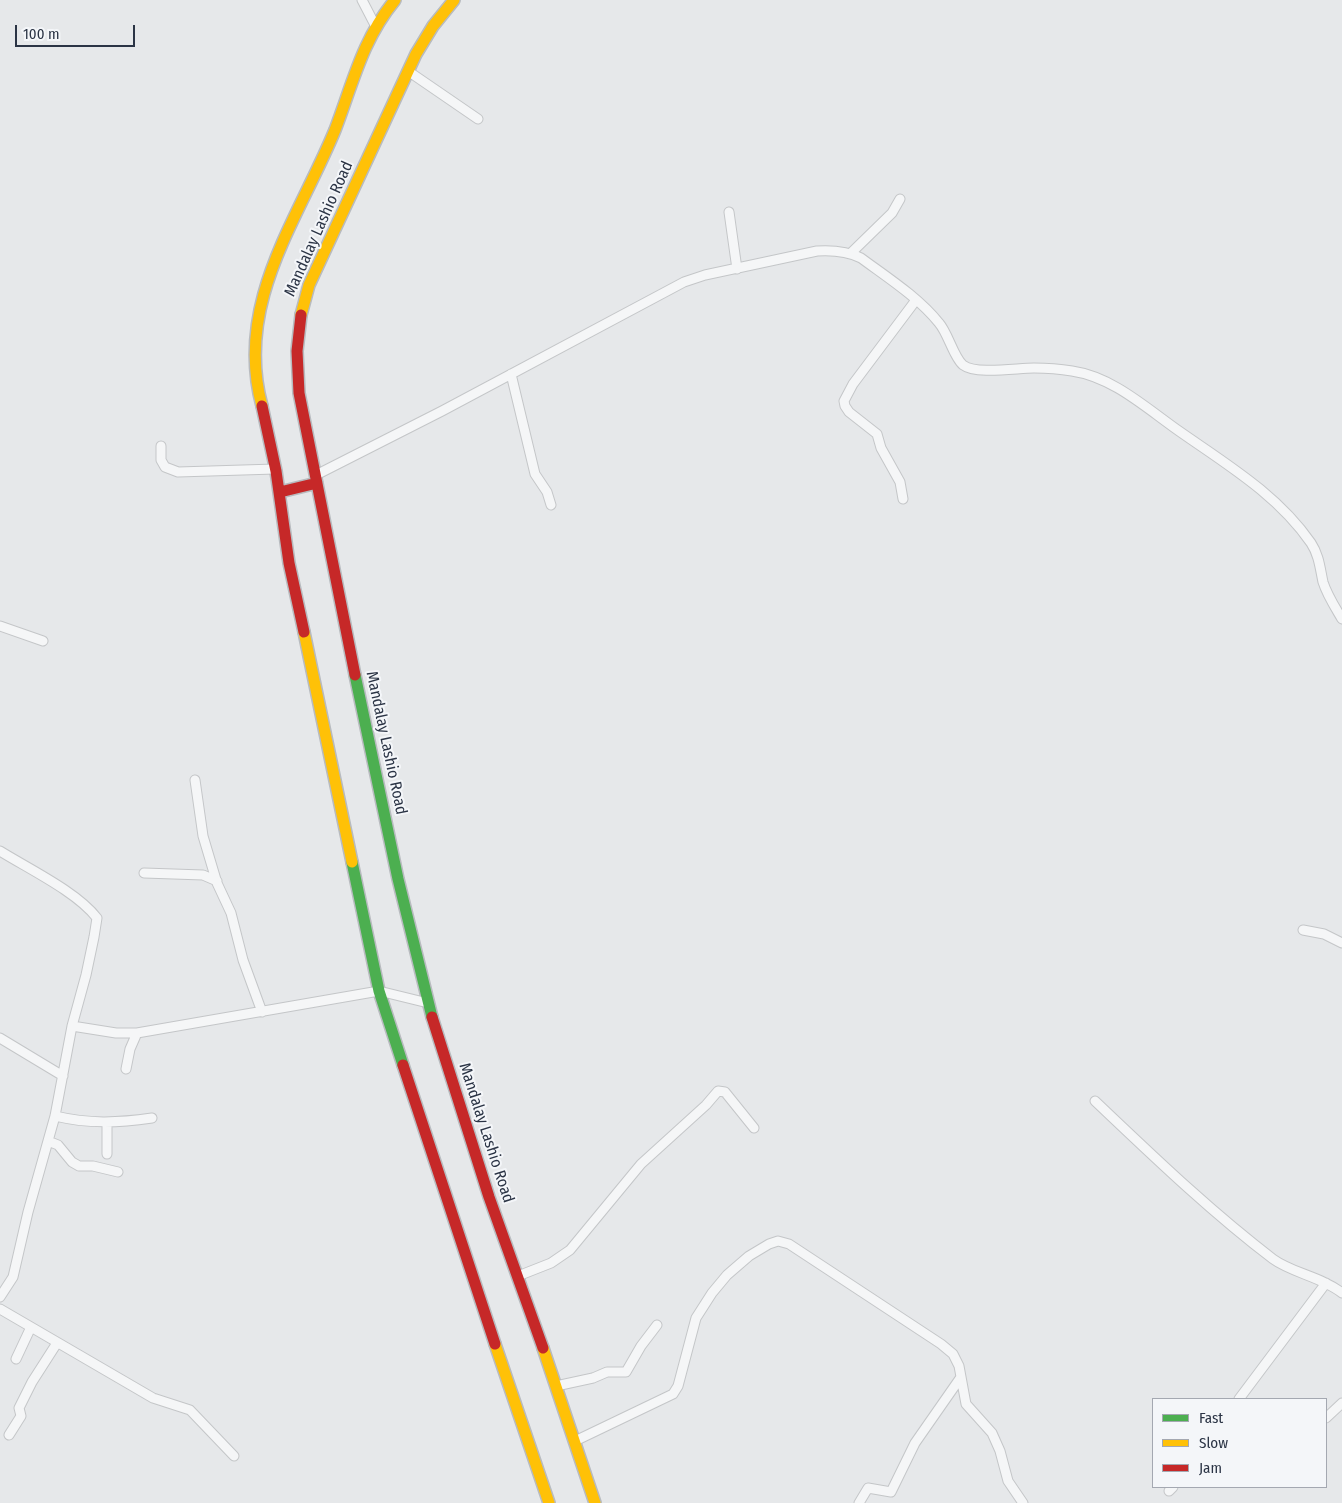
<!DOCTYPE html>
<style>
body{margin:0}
#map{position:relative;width:1342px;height:1503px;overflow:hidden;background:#e6e8ea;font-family:"Fira Sans Condensed",sans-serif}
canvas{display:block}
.legend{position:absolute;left:1152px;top:1398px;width:175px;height:90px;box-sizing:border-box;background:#f4f6f9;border:1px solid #a4a8b1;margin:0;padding:6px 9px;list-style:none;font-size:15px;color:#2b3445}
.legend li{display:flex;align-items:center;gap:10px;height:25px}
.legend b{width:25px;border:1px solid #a4a8b1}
.scale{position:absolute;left:15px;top:25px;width:120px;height:22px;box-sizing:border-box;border:2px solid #2b3445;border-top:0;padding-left:6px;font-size:15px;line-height:18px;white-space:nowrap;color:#2b3445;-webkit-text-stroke:4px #f4f6f9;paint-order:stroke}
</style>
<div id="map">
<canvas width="1342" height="1503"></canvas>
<ul class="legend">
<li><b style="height:6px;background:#4caf50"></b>Fast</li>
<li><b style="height:6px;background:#ffc107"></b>Slow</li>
<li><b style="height:6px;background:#c62828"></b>Jam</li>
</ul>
<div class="scale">100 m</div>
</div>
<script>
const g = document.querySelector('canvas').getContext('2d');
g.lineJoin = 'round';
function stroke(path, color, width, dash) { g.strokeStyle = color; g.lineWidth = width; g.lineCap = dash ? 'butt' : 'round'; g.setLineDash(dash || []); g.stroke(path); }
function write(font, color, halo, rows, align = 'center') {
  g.font = font + ' "Fira Sans Condensed",sans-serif'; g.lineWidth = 4; g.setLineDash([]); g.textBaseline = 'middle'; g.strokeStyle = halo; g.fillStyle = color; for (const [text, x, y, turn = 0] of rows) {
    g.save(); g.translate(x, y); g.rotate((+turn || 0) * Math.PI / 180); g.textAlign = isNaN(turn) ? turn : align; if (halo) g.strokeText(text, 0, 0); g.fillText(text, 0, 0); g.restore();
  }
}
const street = new Path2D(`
 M362,0L375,25
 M408,71L478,119
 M729,212L737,269
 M851,253L892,213L900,199
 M511,374L535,474L547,492L551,505
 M161,446V460L165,467L178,472L275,469
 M316,475L442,411L684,282L705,275L817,251C833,250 847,251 861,258C888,278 918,297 939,323C948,333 954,358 963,365C976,375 1017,368 1034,368C1046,368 1060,369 1072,371C1113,377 1146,408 1179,431C1226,464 1277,494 1311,543C1319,555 1320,568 1323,582C1327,595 1335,607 1342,619
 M903,499L900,482L881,448L877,434L849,412L845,406L844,401L853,384L916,300
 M0,626L43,641
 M195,780L203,836L217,883L231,913L243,960L262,1012
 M0,851C29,869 77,892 97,918L94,937L86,975L72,1026L116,1033H137L379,991L428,1003
 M144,873L203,875L217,881
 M1303,930L1324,934L1342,943
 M0,1038L63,1076
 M126,1069L130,1049L137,1033
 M1095,1101C1153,1156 1210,1211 1273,1259C1292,1273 1322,1277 1342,1293
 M55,1116C89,1124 117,1123 152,1118
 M48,1141L58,1145L72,1162L79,1166H93L118,1172
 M107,1154V1123
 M518,1276L551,1263L570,1250L641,1164L706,1105L718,1091L725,1092L754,1128
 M0,1297L13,1277L28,1212L55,1116L72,1026
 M0,1309L153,1398L190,1410L234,1456
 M16,1359L31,1327
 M556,1386L593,1378L607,1372H626L641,1346L657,1325
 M1239,1399L1326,1283
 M1326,1418L1342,1403
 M9,1435L21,1416L19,1408L32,1382L57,1343
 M575,1441L673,1394L678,1386L696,1318L712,1293L727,1275L749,1256L769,1244L778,1241L789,1244L941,1344L953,1354L959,1366L966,1404L992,1433L1000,1451L1008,1481L1023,1503
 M1169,1491L1173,1487
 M859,1503L868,1488L891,1492L915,1443L961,1377`);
const fast = new Path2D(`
 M355,675L398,879L432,1017
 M352,862L379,991L403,1065`);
const slow = new Path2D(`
 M301,315L309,285L416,54L433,26L454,0
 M262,406C234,303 298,220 335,130C353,83 362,40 395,0
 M304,632L352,862
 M495,1344L549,1503
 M543,1348L595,1503`);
const jam = new Path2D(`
 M301,315L297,351L299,393L355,675
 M262,406L276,471L289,563L304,632
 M280,492L317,483
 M432,1017L489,1197L543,1348
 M403,1065L495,1344`);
const streetNames = [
 ["Mandalay Lashio Road",319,229,-66],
 ["Mandalay Lashio Road",386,743,78],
 ["Mandalay Lashio Road",486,1133,72]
];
stroke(street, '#c4c6c8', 11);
stroke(fast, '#b8bbbf', 14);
stroke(slow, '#b8bbbf', 14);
stroke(jam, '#b8bbbf', 14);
stroke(street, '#f5f6f7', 9);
stroke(fast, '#4caf50', 11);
stroke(slow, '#ffc107', 11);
stroke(jam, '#c62828', 11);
write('16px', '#2b3445', '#f4f6f9', streetNames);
</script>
